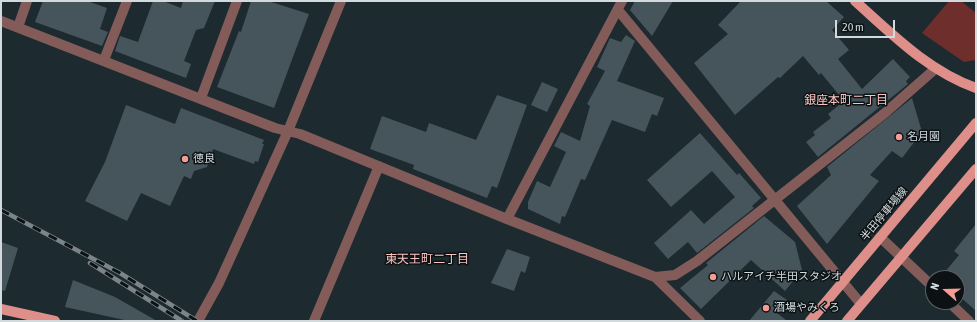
<!DOCTYPE html>
<meta charset="utf-8">
<style>
body{margin:0}
#map{position:relative;width:977px;height:322px;overflow:hidden;background:#1d2b30;font-family:"Asap Condensed",sans-serif}
canvas{display:block}
.frame{position:absolute;inset:0;border:2px solid #d2dade;pointer-events:none}
.north{position:absolute;left:925px;top:270px;width:40px;height:40px;box-sizing:border-box;background:#0c1214;border:1px solid #5b6265;border-radius:50%;rotate:290deg;font-size:11px;font-weight:700;line-height:16px;text-align:center;color:#d2dade}
.north::after{content:'';display:block;margin:auto;width:14px;height:18px;background:#f59c95;clip-path:polygon(50% 0,100% 100%,50% 72%,0 100%)}
.scale{position:absolute;left:835px;top:20px;width:60px;height:18px;box-sizing:border-box;border:2px solid #d2dade;border-top:0;padding-left:5px;font-size:12px;line-height:14px;white-space:nowrap;color:#d2dade;-webkit-text-stroke:3px #0c1214;paint-order:stroke}
</style>
<div id="map">
<canvas width="977" height="322"></canvas>
<div class="frame"></div>
<div class="north">N</div>
<div class="scale">20 m</div>
</div>
<script>
const g = document.querySelector('canvas').getContext('2d');
g.lineJoin = 'round';
function fill(path, color) { g.fillStyle = color; g.fill(path, 'evenodd'); }
function stroke(path, color, width, dash) { g.strokeStyle = color; g.lineWidth = width; g.lineCap = dash ? 'butt' : 'round'; g.setLineDash(dash || []); g.stroke(path); }
function write(font, color, halo, rows, align = 'center') {
  g.font = font + ' "Asap Condensed","Noto Sans JP",sans-serif'; g.lineWidth = 3; g.setLineDash([]); g.textBaseline = 'middle'; g.strokeStyle = halo; g.fillStyle = color; for (const [text, x, y, turn = 0] of rows) {
    g.save(); g.translate(x, y); g.rotate((+turn || 0) * Math.PI / 180); g.textAlign = isNaN(turn) ? turn : align; if (halo) g.strokeText(text, 0, 0); g.fillText(text, 0, 0); g.restore();
  }
}
const green = new Path2D(`
 M949,1H961L976,13V60L964,62L922,33Z`);
const building = new Path2D(`
 M43,1H87L107,8L100,29L108,32L102,46L35,22Z
 M153,1H163L181,8L183,1H215L204,28L196,30L184,61L191,64L186,78L115,51L120,36L138,42Z
 M251,1H268L309,14L274,108L217,87L239,31L241,32Z
 M635,1H673L652,36L630,10Z
 M741,1H826L844,17L832,30L849,50L838,59L862,89L893,59L910,77L906,81L908,84L818,157L806,142L815,135L813,132L831,118L828,114L844,101L821,73L819,75L803,56L780,78L778,77L735,115L694,63L728,34L718,25Z
 M626,35L635,41L617,81L664,98L657,116L652,114L645,132L612,120L585,180L581,179L565,217L562,216L560,224L528,209V202L537,181L550,187L566,152L554,146L561,132L580,141L590,106L587,104L605,71L597,67L610,38L621,42Z
 M542,82L558,89L547,112L531,105Z
 M497,95L527,105L497,188L492,186L487,198L413,169L414,165L370,149L382,116L426,132L429,123L476,140Z
 M912,98L922,132L902,158L892,151L870,175L879,181L827,244L797,206L831,175L827,167Z
 M126,105L175,124L181,108L264,140L262,144H264L258,162L255,161L254,164L213,149L207,167L194,171L191,179L184,176L170,206L141,193L127,221L85,201L105,162Z
 M700,133L737,175L739,173L761,198L752,206L754,208L697,253L688,242L668,259L654,243L691,210L704,224L735,197L712,171L671,207L647,180Z
 M764,216L795,242L802,270L785,291L751,260L701,309L680,288L708,265L706,263Z
 M976,224V311L957,294V278H940L959,255L954,251Z
 M1,242L18,248L5,291L1,290Z
 M507,249L530,257L525,273L521,271L514,291L491,283Z
 M73,280L115,297L157,321H129L65,307Z
 M774,291L787,300L776,312L787,321H749Z`);
const minor = new Path2D(`
 M618,10L861,304
 M1,21L275,128L300,134L507,219L655,277L700,321
 M18,27L27,1
 M104,60L127,1
 M201,98L237,1
 M507,219L622,1
 M880,237L933,287
 M655,277L675,275L697,261L885,113L935,69
 M949,302L969,321
 M198,321L219,283L288,131L341,1
 M314,321L379,166`);
const major = new Path2D(`
 M855,1C892,34 928,71 976,88
 M1,309L55,321
 M810,321L976,123
 M847,321L976,169`);
const rail = new Path2D(`
 M1,210L120,273L197,321
 M90,263L182,321`);
const markers = [
 [899,137,4,"#f59c95"],
 [185,159,4,"#f59c95"],
 [713,277,4,"#f59c95"],
 [766,308,4,"#f59c95"]
];
const poiNames = [
 ["名月園",907,137],
 ["徳良",193,159],
 ["ハルアイチ半田スタジオ",721,277],
 ["酒場やみくろ",774,308]
];
const streetNames = [
 ["半田停車場線",884,214,-50]
];
const neighbourhoodNames = [
 ["銀座本町二丁目",846,100],
 ["東天王町二丁目",427,259]
];
fill(green, '#6e2e2c');
fill(building, '#46555b');
stroke(minor, '#835c59', 10);
stroke(major, '#de8f89', 10);
stroke(rail, '#7a8489', 4.5);
stroke(rail, '#0c1214', 3, [9]);
for (const [x, y, r, color] of markers) { const dot = new Path2D(); dot.arc(x, y, r, 0, 2 * Math.PI); g.fillStyle = color; g.fill(dot); stroke(dot, '#0c1214', 1.5); }
write('11px', '#d2dade', '#0c1214', poiNames, 'left');
write('11px', '#d2dade', '#0c1214', streetNames);
write('12px', '#f8c4c0', '#0c1214', neighbourhoodNames);
</script>
